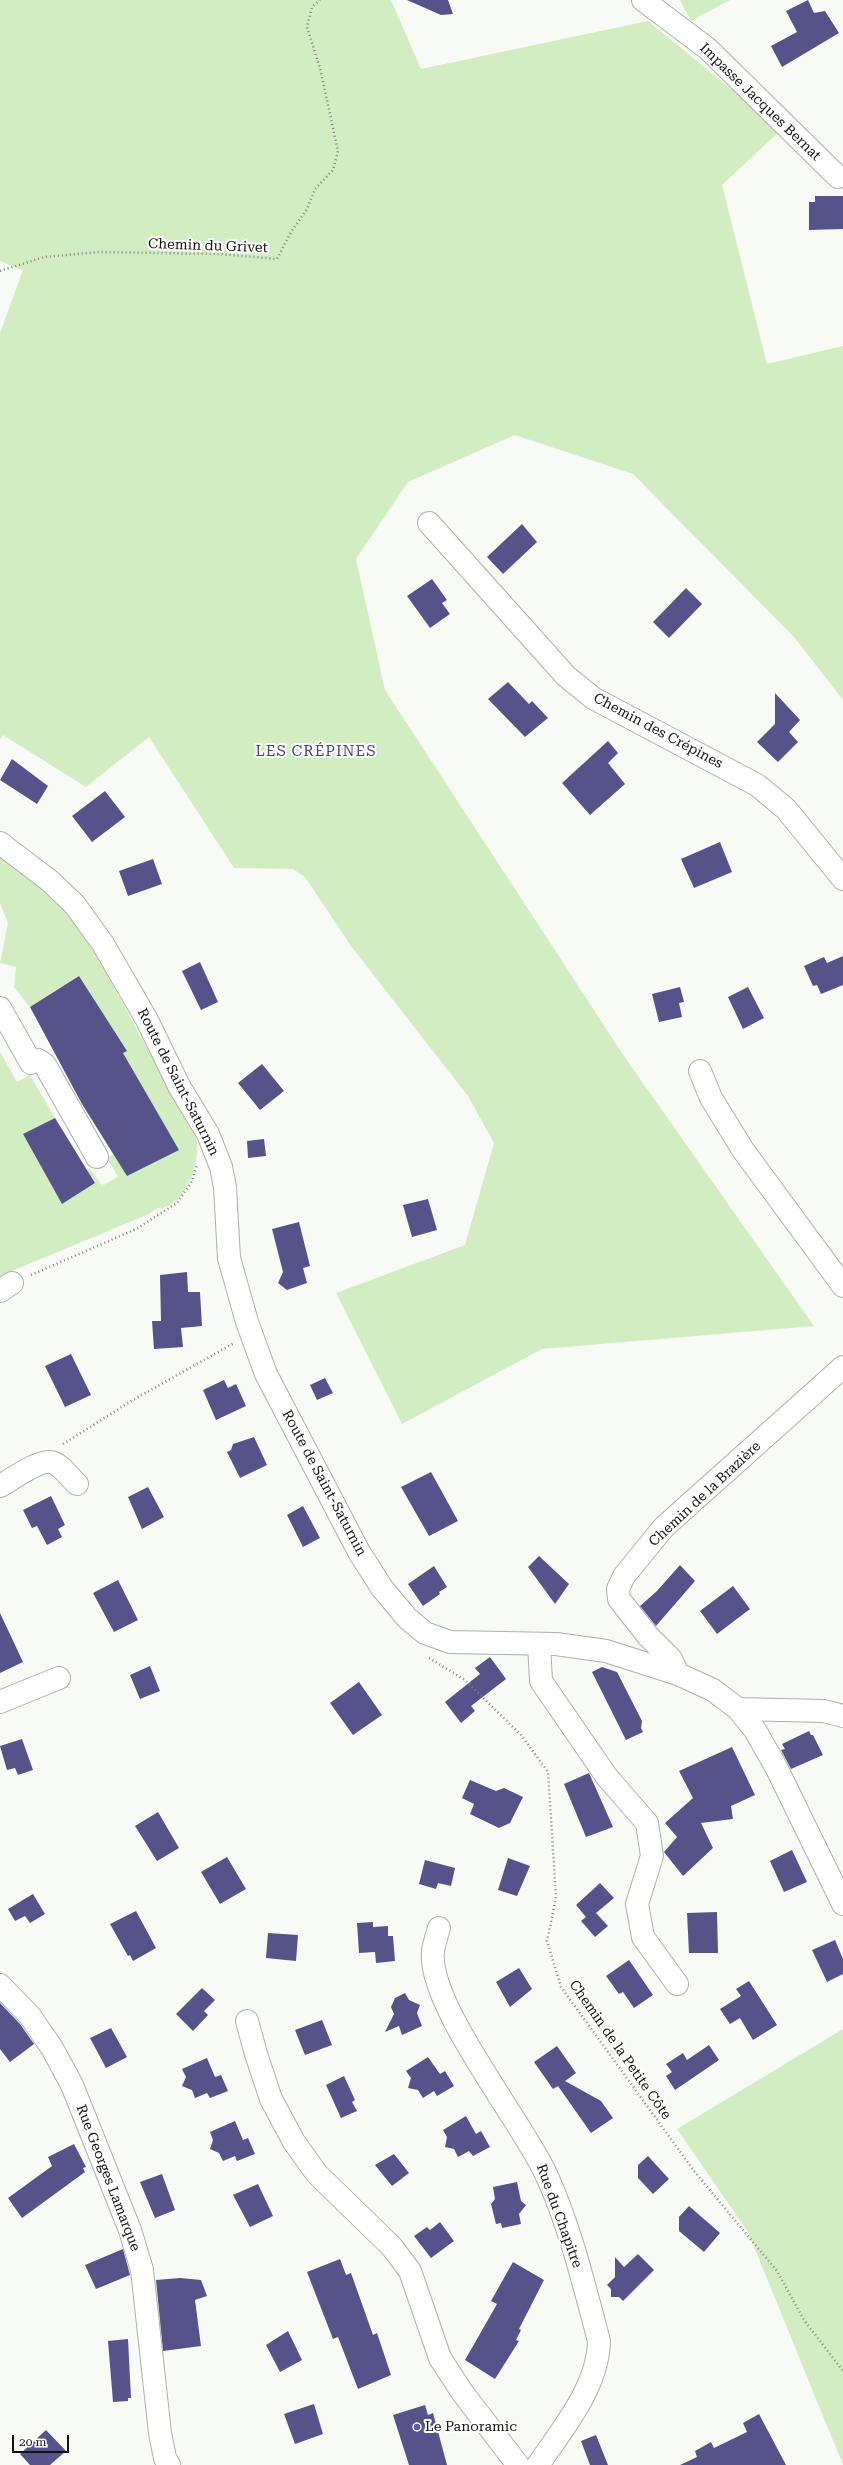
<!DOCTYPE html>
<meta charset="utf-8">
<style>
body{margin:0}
#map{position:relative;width:843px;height:2465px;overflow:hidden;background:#f8faf6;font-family:"Roboto Serif",serif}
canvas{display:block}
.scale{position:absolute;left:12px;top:2435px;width:57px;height:18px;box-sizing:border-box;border:2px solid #121211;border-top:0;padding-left:5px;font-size:12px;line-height:14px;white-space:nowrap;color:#121211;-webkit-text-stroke:3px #fff;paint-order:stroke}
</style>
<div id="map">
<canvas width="843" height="2465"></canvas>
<div class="scale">20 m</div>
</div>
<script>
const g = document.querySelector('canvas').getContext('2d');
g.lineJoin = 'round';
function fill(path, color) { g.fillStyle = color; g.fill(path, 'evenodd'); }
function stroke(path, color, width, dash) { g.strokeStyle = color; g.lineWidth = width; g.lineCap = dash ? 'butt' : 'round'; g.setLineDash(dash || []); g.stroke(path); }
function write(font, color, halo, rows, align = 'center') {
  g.font = font + ' "Roboto Serif",serif'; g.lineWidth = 4; g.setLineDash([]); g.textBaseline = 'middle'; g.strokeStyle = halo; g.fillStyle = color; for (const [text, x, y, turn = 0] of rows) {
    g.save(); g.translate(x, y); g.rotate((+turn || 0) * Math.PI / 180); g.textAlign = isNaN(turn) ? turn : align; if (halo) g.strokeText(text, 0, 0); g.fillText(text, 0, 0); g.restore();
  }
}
const green = new Path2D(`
 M0,0H391L421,69L648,21L781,130L722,185L767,364L843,346V700L794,637L633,474L515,435L408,482L356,559L385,690L626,1059L814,1326L542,1349L402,1424L336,1293L465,1245L494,1143L468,1096L351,946L305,877L293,869L234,868L149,737L86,787L3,735L0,739V333L23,270L0,261Z
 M680,0H730L691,21Z
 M0,857L36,881L57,901L87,938L196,1138C202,1160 185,1210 157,1208L149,1214L0,1276V1052L17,1082L30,1075L55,1118L23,1134L62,1204L95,1183L87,1170L90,1168L102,1186L118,1177L107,1158L113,1154L178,1150L123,1053L126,1051L79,976L30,1007L14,987L16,967L0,963L8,923L0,903Z
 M843,2029V2465L748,2232L677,2129Z`);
const building = new Path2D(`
 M407,0H448L453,14L441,15Z
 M808,0L814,13L825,11L839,33L782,67L771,46L797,32L786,11Z
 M815,196H843V229L809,230V202H815Z
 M522,524L537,542L503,574L487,557Z
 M432,579L447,600L442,603L450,614L430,628L407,596Z
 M686,588L702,604L669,638L653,622Z
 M508,682L529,704L532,701L548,718L525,737L488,699Z
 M775,693L800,720L789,732L798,742L778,762L757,742L775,724Z
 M608,741L618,753L608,763L625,784L590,815L562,783Z
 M12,759L48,786L37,804L0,780Z
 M105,791L125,817L92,842L72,816Z
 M720,842L732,872L694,888L681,859Z
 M153,859L162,884L128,896L119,871Z
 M843,956V985L821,994L817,985L813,986L804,966L824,957L827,963Z
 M200,962L218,1002L201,1010L182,971Z
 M79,976L127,1051L123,1053L179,1150L127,1176L82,1104L30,1007Z
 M680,987L684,1002L679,1003L682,1017L659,1022L652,994Z
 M748,987L764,1018L743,1029L728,997Z
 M262,1064L284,1091L260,1110L238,1083Z
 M55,1118L95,1183L62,1204L23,1134Z
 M264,1139L266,1156L248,1158L247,1141Z
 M428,1199L437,1230L412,1237L403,1205Z
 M299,1222L310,1266L303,1268L307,1283L287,1290L278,1283L283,1272L272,1229Z
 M187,1272L188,1292H200L202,1326L181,1328L183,1347L154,1349L152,1321H161L160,1275Z
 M71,1354L91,1395L65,1407L45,1366Z
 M325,1378L333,1393L317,1400L310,1385Z
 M224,1380L228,1388L236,1384L246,1406L216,1420L203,1390Z
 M254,1437L267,1465L240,1478L227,1452L231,1450L233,1444Z
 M431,1472L458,1521L429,1536L401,1487Z
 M148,1487L164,1517L142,1529L128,1497Z
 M51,1496L65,1525L58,1529L62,1537L47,1545L37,1526L32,1528L23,1510Z
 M303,1506L320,1538L303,1547L287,1515Z
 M539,1556L569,1584L555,1604L528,1567Z
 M680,1565L695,1581L656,1626L640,1606L657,1591Z
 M434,1566L447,1587L439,1592L440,1594L423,1606L408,1584Z
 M118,1580L138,1620L114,1632L93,1593Z
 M733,1586L750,1609L717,1634L700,1611Z
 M0,1613L23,1662L0,1673Z
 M490,1657L506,1679L471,1706L475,1711L461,1723L445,1702L480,1674L475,1668Z
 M150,1666L160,1691L140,1699L130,1675Z
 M602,1667L617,1672L642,1721L641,1728L643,1732L626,1740L592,1672Z
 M359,1682L382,1715L353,1735L330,1703Z
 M809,1731L811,1735H813L823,1755L791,1769L781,1750L785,1749L782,1744Z
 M22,1739L33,1770L18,1775L15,1768L7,1770L0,1746Z
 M732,1747L755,1795L731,1806L733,1819L701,1823L713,1848L683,1876L664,1852L677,1837L665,1823L693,1798L679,1771Z
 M589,1773L613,1827L586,1837L564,1784Z
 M470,1780L496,1791L504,1788L523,1797L510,1823L499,1828L470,1814L474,1804L462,1798Z
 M158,1812L179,1848L157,1861L135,1826Z
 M792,1850L807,1882L784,1892L770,1861Z
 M227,1857L246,1889L220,1904L201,1872Z
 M508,1858L530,1866L517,1896L498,1890Z
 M425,1860L455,1868L451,1886L438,1883L436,1889L419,1884Z
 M600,1883L614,1898L596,1913L608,1926L595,1937L581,1921L586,1917L576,1905Z
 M33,1894L45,1914L30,1923L25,1916L15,1921L8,1909Z
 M136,1911L156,1948L133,1961L130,1955L128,1956L110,1924Z
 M717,1912L718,1953H689L687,1913Z
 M373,1922V1927L388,1926V1936H393L395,1961L376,1963L375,1952L359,1953L357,1923Z
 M268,1933L298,1935L296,1961L266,1958Z
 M835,1940L843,1959V1974L827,1982L812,1950Z
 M629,1960L653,1995L634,2008L623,1992L619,1994L606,1976Z
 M519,1968L532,1989L510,2007L496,1982Z
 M749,1981L777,2025L753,2040L740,2018L730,2024L720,2009L741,1996L736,1989Z
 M202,1988L215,2000L204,2011L208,2015L193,2031L176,2014Z
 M405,1993L409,2000L420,2005L417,2013L422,2026L402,2035L399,2026L385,2032L394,2014L391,2007L395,1998Z
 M0,2003L20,2024L34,2044L10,2062L0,2049Z
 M322,2020L332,2045L305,2055L295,2030Z
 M111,2028L127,2057L106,2068L90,2038Z
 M709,2045L719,2060L675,2090L666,2076L672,2072L666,2064L683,2053L687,2060Z
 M557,2046L576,2073L565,2081L601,2101L613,2118L591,2133L558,2086L553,2089L534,2062Z
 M428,2057L440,2074L445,2071L454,2086L437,2096L434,2091L423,2098L418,2090L408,2088L411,2078L406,2071Z
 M207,2058L215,2077L221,2075L228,2091L210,2098L207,2093L195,2098L192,2090L182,2086L186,2077L182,2069Z
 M344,2076L355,2100L352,2102L357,2111L341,2118L326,2085Z
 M466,2116L476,2134L481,2131L490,2147L473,2156L469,2151L458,2157L454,2149L445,2147L447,2137L443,2130Z
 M235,2121L243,2140L248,2138L255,2154L237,2161L235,2156L223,2161L219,2153L210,2149L213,2140L210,2132Z
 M74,2144L86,2167L83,2168L85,2172L22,2218L8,2198L52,2166L48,2157Z
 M394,2154L409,2173L392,2186L375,2165Z
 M648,2156L669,2179L653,2194L638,2178V2165Z
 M162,2174L175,2210L155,2218L140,2182Z
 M517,2182L521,2201L526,2205L519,2214L521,2224L502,2228L501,2223L496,2224L491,2204L495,2199L493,2187Z
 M258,2184L273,2216L250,2227L233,2195Z
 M689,2206L720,2233L704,2252L679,2231V2217Z
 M440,2222L454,2241L431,2258L414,2236L427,2227L430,2230Z
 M123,2249L130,2275L96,2289L85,2265Z
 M638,2254L654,2270L623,2301L619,2297H611V2289L607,2285L615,2277V2257L624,2267Z
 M340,2259L346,2275L351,2273L373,2335L377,2333L391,2375L358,2389L338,2337L333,2339L307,2272Z
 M513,2262L544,2280L519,2329L521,2330L516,2340L519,2341L495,2379L465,2360L497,2304L491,2301Z
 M180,2278L201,2280L207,2296L195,2300L201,2346L163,2351L156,2280Z
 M288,2331L302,2360L280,2372L266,2345Z
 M128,2339L131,2398H128V2401L113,2402L108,2341Z
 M314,2404L323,2434L295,2444L284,2414Z
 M425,2405L428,2415L433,2413L447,2465H409L393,2415Z
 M759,2414L786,2465H680L697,2457L695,2451L711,2442L714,2448L747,2432L743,2423Z
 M46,2430L66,2451L50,2465H30L20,2454Z
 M596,2435L608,2465H590L581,2441Z`);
const path = new Path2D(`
 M0,271L44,257L99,252L220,254L277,259L291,232L307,209L315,189L333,170L338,151L320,68L307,27L312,7L320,0
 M31,1275L136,1229L177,1203L191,1183L197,1165
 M63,1444L133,1400L234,1343
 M429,1658L465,1680L521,1735L548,1772L556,1897L547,1941L561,1987L694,2171L777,2271L804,2320L843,2371`);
const minor = new Path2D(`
 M643,0L708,49L838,177
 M429,523L566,676L593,698L757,785L786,809L843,879
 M0,843L50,881L75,905L103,944L147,1020L179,1086L208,1134L221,1167L225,1187L229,1258L247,1322L266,1374L359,1552L382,1588L407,1618L425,1633L450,1642L556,1644L606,1651L678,1674L713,1690L738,1709L755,1730L776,1767L843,1904
 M0,1008L31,1063L38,1060L45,1065L97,1157
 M700,1071L711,1098L743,1150L843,1286
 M0,1291L12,1283
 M0,1486C11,1480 38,1460 51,1462C61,1464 70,1478 77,1484
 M539,1644L541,1681L607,1777L647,1823L652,1856L637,1904L643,1937L677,1984
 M678,1674L671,1659L648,1636L619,1599L618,1589L624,1576L664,1527L843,1367
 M0,1702L59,1678
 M738,1709L824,1711L843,1716
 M439,1928C437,1935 434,1944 433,1951C427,2004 521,2120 546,2174C570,2226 584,2285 599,2341C598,2387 563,2428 538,2465
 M0,1985L30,2016L52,2048L72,2085L130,2230L142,2270L160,2433L165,2458L169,2465
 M247,2021L256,2054L271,2099L294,2142L317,2174L392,2247L410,2271L440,2358L462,2392L518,2465`);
const markers = [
 [417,2427,4,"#6153cb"]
];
const streetNames = [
 ["Impasse Jacques Bernat",760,102,44],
 ["Chemin du Grivet",208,246,2],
 ["Chemin des Crépines",658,731,28],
 ["Route de Saint-Saturnin",178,1082,63],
 ["Route de Saint-Saturnin",324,1483,62],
 ["Chemin de la Brazière",705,1494,-43],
 ["Chemin de la Petite Côte",620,2050,55],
 ["Rue Georges Lamarque",108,2178,69],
 ["Rue du Chapitre",559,2216,70]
];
const poiNames = [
 ["Le Panoramic",425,2427]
];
const neighbourhoodNames = [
 ["LES CRÉPINES",316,752]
];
fill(green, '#d1edc1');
fill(building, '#55538a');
stroke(minor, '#adafac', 24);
stroke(path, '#828380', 2.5, [1, 3]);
stroke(minor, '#fff', 22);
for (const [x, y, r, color] of markers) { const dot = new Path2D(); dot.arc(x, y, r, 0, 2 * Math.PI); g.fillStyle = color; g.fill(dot); stroke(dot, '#fff', 1.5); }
write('14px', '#121211', '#fff', streetNames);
write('14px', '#121211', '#fff', poiNames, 'left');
g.letterSpacing = '1px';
write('15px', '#484582', '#fff', neighbourhoodNames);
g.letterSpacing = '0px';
</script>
